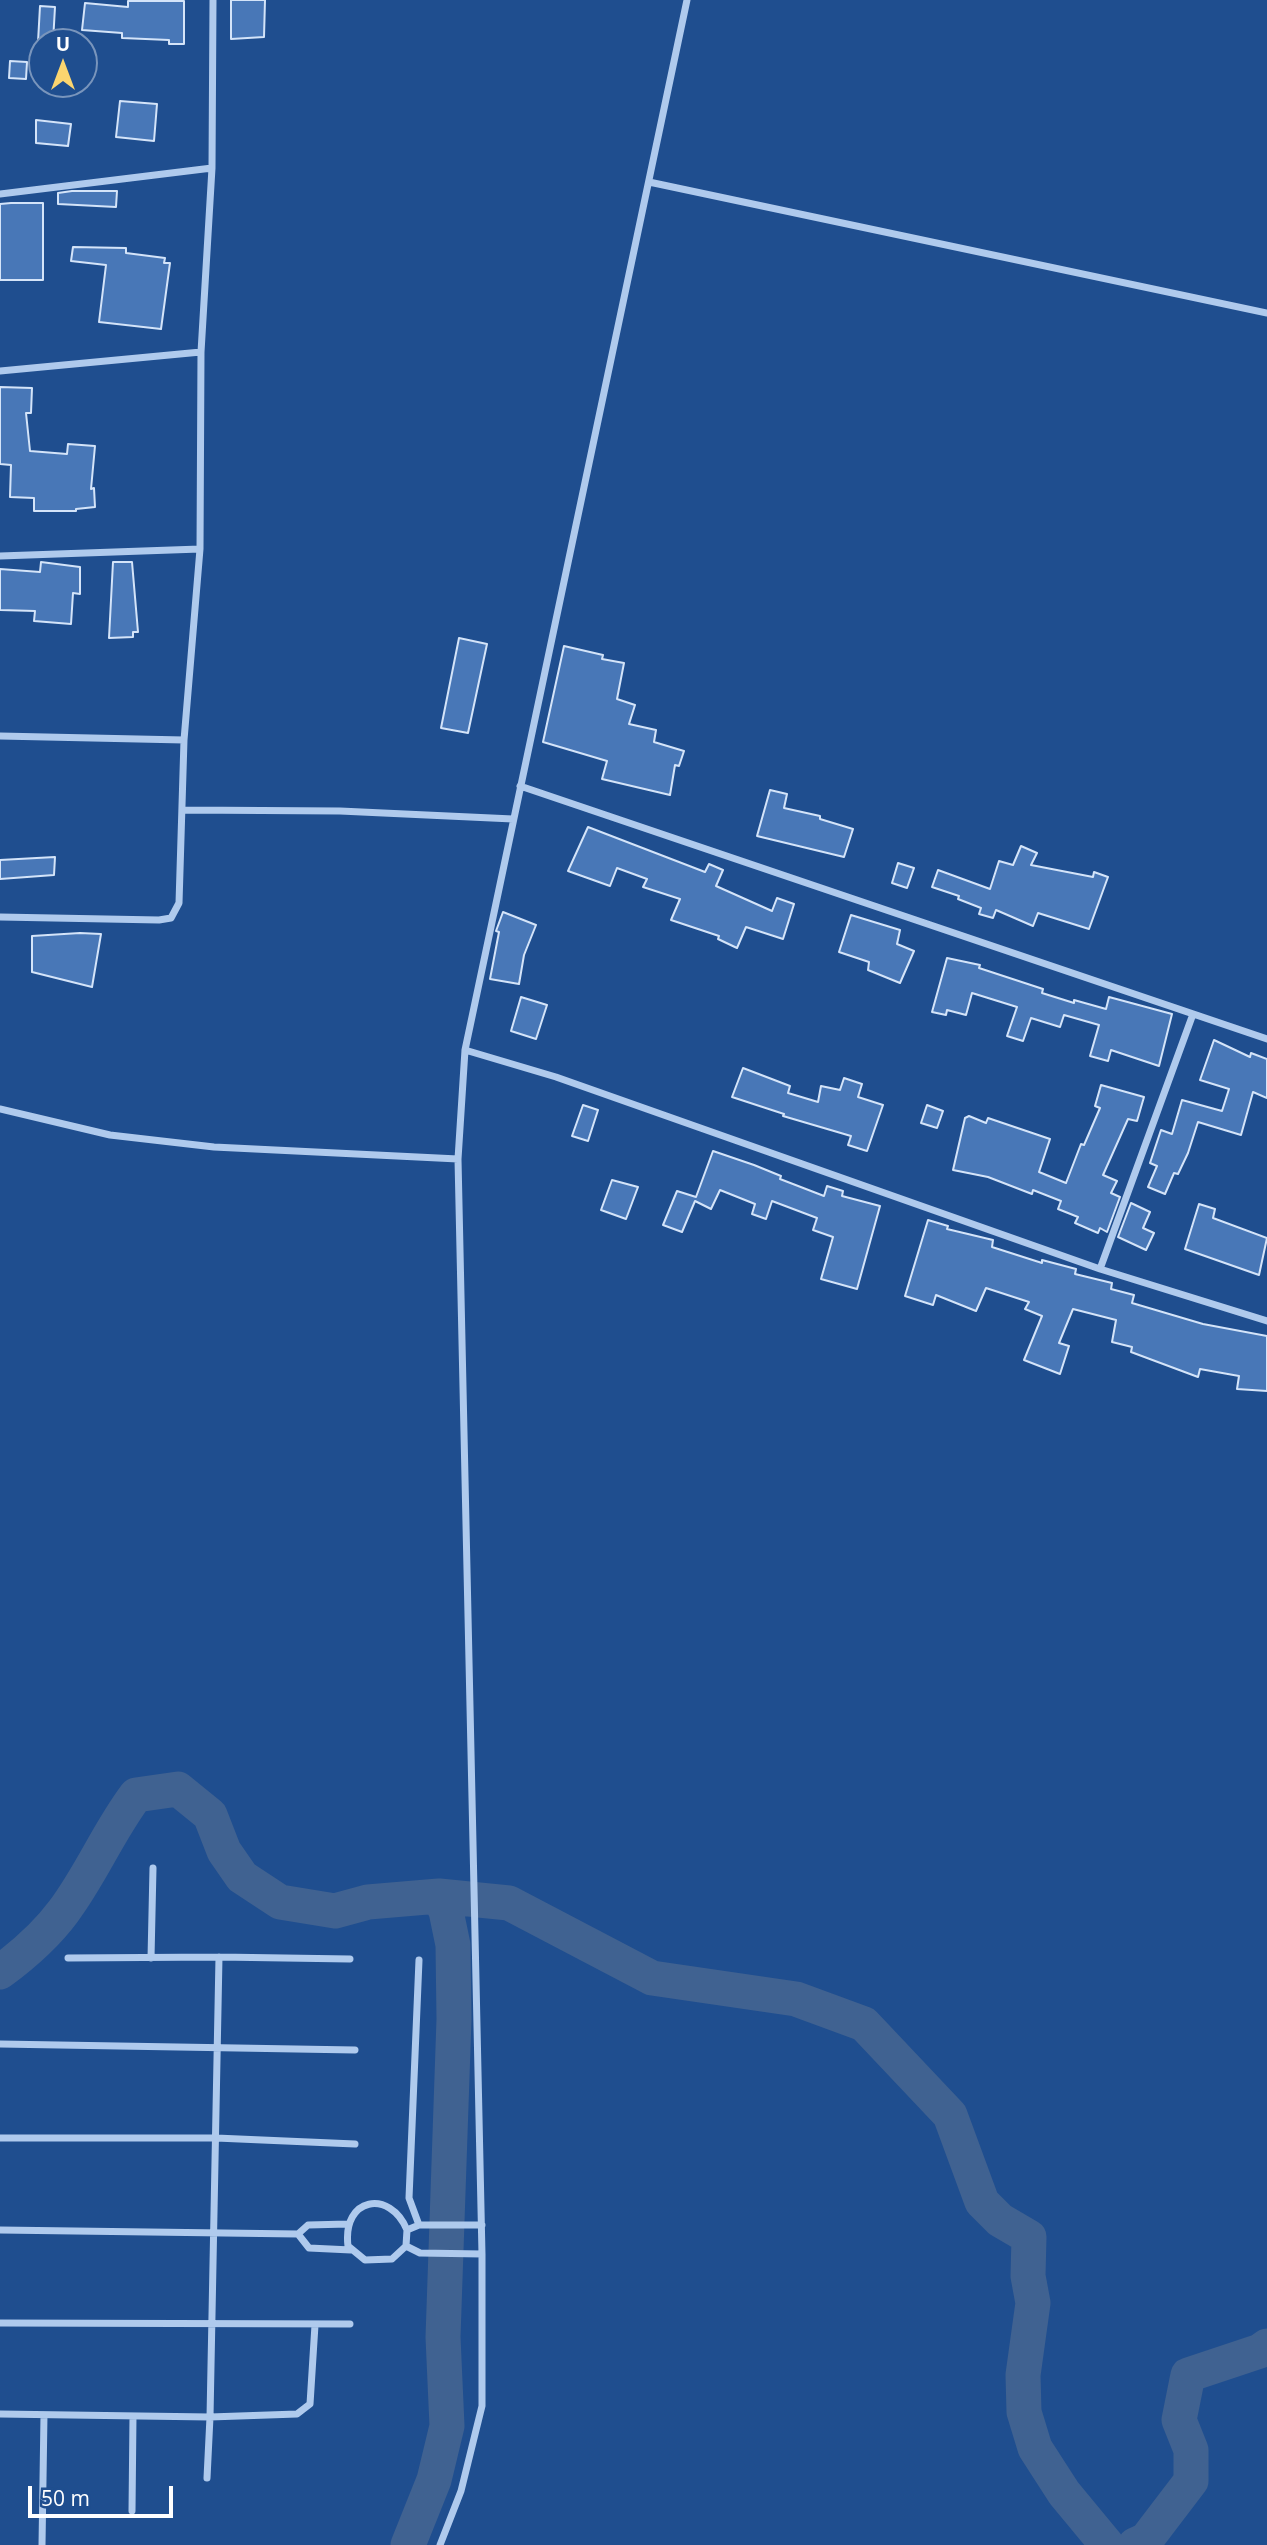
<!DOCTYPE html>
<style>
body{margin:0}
#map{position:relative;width:1267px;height:2545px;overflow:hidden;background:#1f4e8f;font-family:"Open Sans",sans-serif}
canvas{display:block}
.north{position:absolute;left:28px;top:28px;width:70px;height:70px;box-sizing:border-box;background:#1f4e8f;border:2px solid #7995bc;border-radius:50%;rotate:0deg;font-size:19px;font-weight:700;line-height:28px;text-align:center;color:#fff}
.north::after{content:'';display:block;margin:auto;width:24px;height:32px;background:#fbd56f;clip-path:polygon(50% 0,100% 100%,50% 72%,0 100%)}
.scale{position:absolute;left:28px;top:2486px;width:145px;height:32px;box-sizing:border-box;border:4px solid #fff;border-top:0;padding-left:9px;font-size:21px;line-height:24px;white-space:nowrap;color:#fff;-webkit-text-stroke:5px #1f4e8f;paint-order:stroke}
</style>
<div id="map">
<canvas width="1267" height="2545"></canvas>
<div class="north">U</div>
<div class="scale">50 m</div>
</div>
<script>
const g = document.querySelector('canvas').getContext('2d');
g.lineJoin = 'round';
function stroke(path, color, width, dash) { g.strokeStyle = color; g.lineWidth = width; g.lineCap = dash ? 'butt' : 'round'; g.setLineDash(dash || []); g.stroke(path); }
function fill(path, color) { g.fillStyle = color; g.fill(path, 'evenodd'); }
const river = new Path2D(`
 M0,1972C23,1955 46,1935 63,1912C91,1875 108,1832 136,1795L178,1789L210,1815L224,1851L242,1877L280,1902L335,1911L368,1902L439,1896L509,1903L652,1978L796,1999L864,2024L950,2115L982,2202L1000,2220L1029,2237L1028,2276L1033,2303L1023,2375L1024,2412L1035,2448L1064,2493L1107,2545
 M408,2545L434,2480L447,2426L443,2337L454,2019L453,1945L446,1911L439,1896
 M1135,2545L1146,2540L1191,2481V2450L1179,2420L1188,2375L1260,2351L1267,2346`);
const building = new Path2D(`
 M231,0H265L264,37L231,39Z
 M128,1H184V44H169V40L122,38V33L82,30L85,3L128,7Z
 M40,6L55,7L53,42H38Z
 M10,61L27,62L26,79L9,78Z
 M120,101L157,104L154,141L116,137Z
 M36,120L71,124L68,146L36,143Z
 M72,191H117L116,207L58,204V193Z
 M11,203H43V280H0V204Z
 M73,247L126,248V253L165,258L164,263H170L161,329L99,322L106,265L71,261Z
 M0,387L32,388L31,413H26L30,451L67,454L68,444L95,446L91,489L94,488L95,507L76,509V511H34V498L10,497L11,465L0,464Z
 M41,562L80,567V594L73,593L71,624L34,621L35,611L0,610V569L40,572Z
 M113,562H132L138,632H133V637L109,638Z
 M459,638L487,644L468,733L441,728Z
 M564,646L603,655L602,659L624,663L617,699L635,705L629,724L656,730L654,742L684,751L679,766L675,765L670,795L602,779L607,761L543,742Z
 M770,790L787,794L784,808L820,816V819L853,829L844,857L757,836Z
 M588,827L705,872L709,864L723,870L716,886L772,911L777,898L794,904L783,939L746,927L737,948L718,939L719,936L671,920L680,899L643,887L647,879L617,868L610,886L568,871Z
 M1021,846L1037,853L1031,865L1093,877L1094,872L1108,877L1089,929L1038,913L1033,926L996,910L993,918L979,914L981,908L958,899L959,896L932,887L938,870L990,889L999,861L1013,865Z
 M55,857L54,875L0,879V860Z
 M898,863L914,868L907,888L892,883Z
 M503,912L536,925L524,955L519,984L490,979L499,932L496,931Z
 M851,915L900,930L897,944L914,951L900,983L868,970L869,962L839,952Z
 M80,933L101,934L92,987L32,972V936Z
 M947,958L980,965L979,968L1043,989L1042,993L1074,1003V1000L1106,1009L1109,997L1172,1014L1159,1066L1111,1050L1108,1061L1090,1056L1099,1025L1064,1015L1060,1027L1031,1018L1023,1041L1007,1036L1017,1007L972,993L966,1015L947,1010L946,1015L932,1012Z
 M521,997L547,1005L536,1039L511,1031Z
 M1214,1040L1250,1057L1251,1053L1267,1059V1098L1253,1092L1241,1135L1198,1122L1188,1153L1178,1174L1174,1173L1165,1194L1148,1187L1157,1166L1150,1163L1161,1130L1172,1134L1182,1100L1222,1111L1229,1089L1200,1080Z
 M743,1068L790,1086L788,1093L818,1102L821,1086L840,1090L844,1078L862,1084L858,1097L883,1105L867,1151L848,1145L851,1136L783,1116L784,1114L732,1097Z
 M1101,1085L1144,1097L1137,1121L1128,1119L1103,1175L1117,1181L1111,1193L1120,1197L1107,1232L1100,1228L1098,1233L1075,1223L1078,1217L1058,1209L1061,1201L1033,1190L1032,1194L988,1177L953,1170L965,1118L969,1116L986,1123L988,1118L1050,1139L1039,1172L1066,1183L1081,1144L1084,1145L1100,1108L1095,1106Z
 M583,1105L598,1110L588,1141L572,1136Z
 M927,1105L943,1111L937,1128L921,1123Z
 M713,1151L754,1165L781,1176L780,1179L824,1196L827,1186L843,1191L842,1196L880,1206L857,1289L821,1279L833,1237L813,1230L817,1218L772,1201L766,1219L752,1214L755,1204L720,1190L711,1209L695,1201L682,1232L663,1225L677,1191L696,1197Z
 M612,1180L638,1187L626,1219L601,1210Z
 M1131,1203L1150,1212L1143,1228L1154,1233L1146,1250L1118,1237Z
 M1199,1204L1215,1209L1213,1218L1267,1238L1259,1275L1185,1249Z
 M928,1220L948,1226L947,1229L993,1240L992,1247L1042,1263V1260L1076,1269L1075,1274L1112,1283L1111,1289L1134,1295L1132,1303L1203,1324L1267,1336V1391L1237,1389L1239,1376L1200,1369L1198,1377L1131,1352L1132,1347L1112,1342L1116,1320L1073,1309L1059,1343L1069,1346L1060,1374L1024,1360L1042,1316L1025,1309L1029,1302L986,1288L976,1311L936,1295L933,1305L905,1296Z`);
const minor = new Path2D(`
 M649,182L1267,313
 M0,194L212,168
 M0,371L201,352
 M0,556L200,549
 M0,736L184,740
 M520,786L1267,1039
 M183,810L340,811L513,819
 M0,917L159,920L171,918L179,903L184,740L200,549L201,352L212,168L213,0
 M465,1050L556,1077L1100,1269L1267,1321
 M0,1109L110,1135L214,1147L458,1159
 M1100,1269L1193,1014
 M219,1957L350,1959
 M151,1958L153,1868
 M419,1960L409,2198L419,2225
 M0,2044L355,2050
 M0,2138H216L355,2144
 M348,2224L308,2225L298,2234L309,2248L351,2250
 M0,2230L298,2234
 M407,2230L406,2246L392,2259L365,2260L348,2246C342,2197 390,2189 407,2230L419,2225H482
 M406,2246L420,2253L482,2254
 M0,2323L350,2324
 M0,2414L210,2417L219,1957L68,1958
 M207,2478L210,2417L297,2414L310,2404L315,2325
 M132,2511L133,2416
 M42,2545L44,2415
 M440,2545L461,2491L482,2406V2254L458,1159L465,1050L687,0`);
stroke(river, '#406291', 35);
fill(building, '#4877b7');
stroke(building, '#d4e4f9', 2);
stroke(minor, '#afcaed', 7);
</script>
